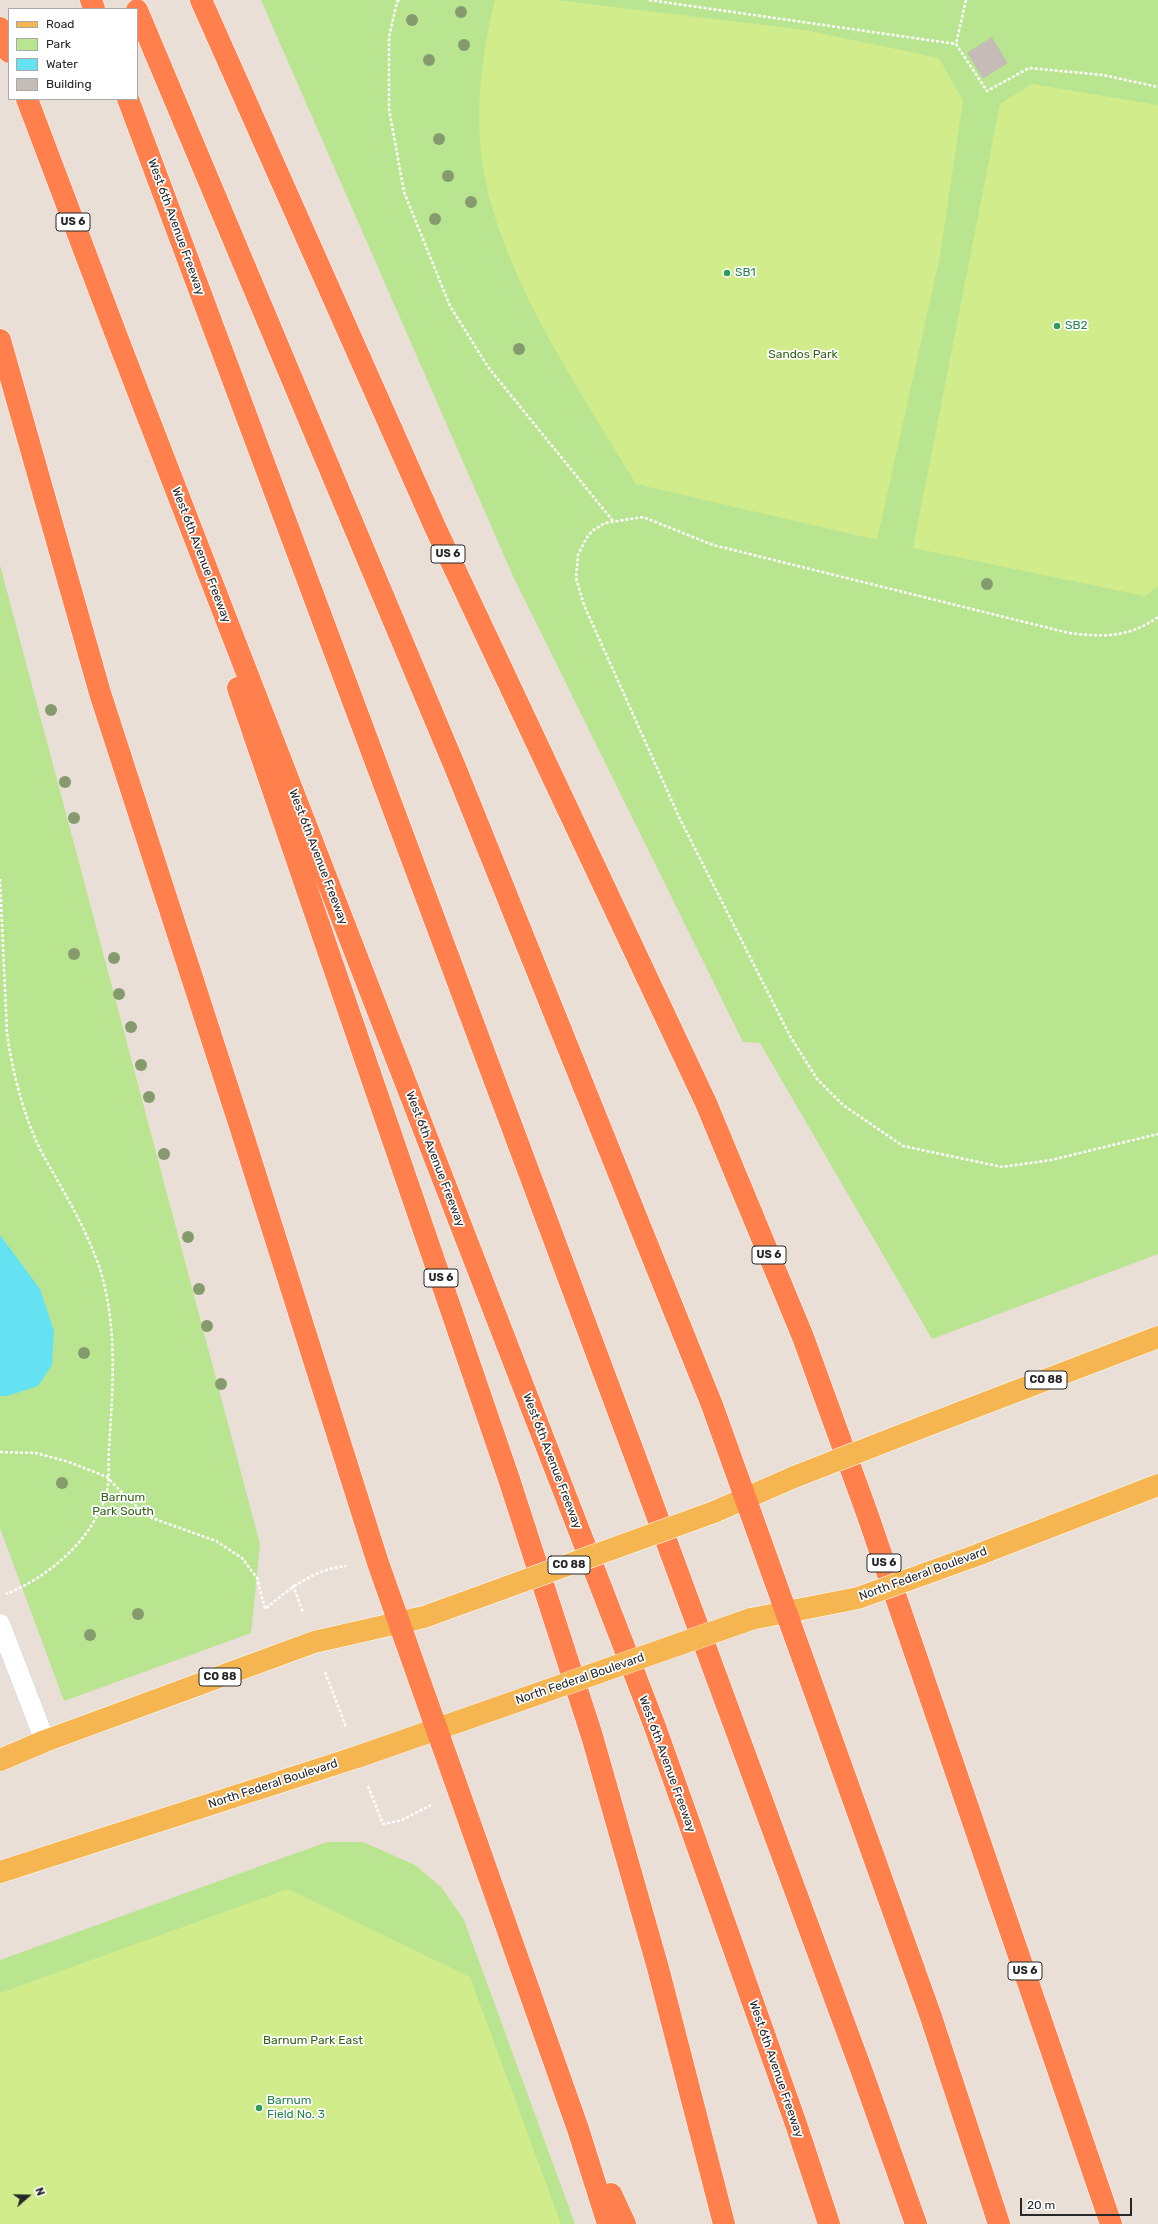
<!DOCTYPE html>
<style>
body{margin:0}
#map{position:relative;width:1158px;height:2224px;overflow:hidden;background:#eadfd7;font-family:Rubik,sans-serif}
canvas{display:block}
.legend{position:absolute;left:8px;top:8px;width:130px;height:92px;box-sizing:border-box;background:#fff;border:1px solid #a9a9a9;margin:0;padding:5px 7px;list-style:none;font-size:12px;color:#272727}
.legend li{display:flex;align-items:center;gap:8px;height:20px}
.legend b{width:20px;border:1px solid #a9a9a9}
.north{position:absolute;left:8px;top:2176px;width:40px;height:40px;-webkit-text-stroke:3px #fff;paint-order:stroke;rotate:70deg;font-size:11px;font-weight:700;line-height:16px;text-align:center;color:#272727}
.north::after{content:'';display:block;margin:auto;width:14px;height:18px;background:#272727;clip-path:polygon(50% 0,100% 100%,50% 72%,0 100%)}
.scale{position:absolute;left:1020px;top:2198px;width:112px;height:18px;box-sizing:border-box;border:2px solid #272727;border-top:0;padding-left:5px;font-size:12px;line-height:14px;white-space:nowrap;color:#272727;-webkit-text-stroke:3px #fff;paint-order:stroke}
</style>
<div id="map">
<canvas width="1158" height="2224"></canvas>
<ul class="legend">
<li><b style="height:5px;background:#f5b651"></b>Road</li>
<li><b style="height:11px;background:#b9e490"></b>Park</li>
<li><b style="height:11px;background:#64e2f2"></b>Water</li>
<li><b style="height:11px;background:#c5bcb7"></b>Building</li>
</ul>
<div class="north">N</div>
<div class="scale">20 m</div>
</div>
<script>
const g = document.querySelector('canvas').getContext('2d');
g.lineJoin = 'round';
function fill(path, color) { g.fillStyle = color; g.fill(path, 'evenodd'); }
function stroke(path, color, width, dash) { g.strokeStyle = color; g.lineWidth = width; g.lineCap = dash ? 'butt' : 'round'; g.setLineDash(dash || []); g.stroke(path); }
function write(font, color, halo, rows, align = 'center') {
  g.font = font + ' Rubik,sans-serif'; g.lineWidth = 3.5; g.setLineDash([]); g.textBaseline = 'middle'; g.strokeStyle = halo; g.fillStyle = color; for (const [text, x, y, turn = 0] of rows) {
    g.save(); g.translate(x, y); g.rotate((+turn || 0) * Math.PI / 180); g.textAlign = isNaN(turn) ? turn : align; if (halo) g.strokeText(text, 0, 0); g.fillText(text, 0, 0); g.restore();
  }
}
const green = new Path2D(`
 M261,0H1158V1254L932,1339L760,1043L743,1042L513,576Z
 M0,565L260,1544L251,1633L64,1701L0,1528Z
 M327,1842H363L415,1865L442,1888L464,1920L575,2224H0V1960Z`);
const pitch = new Path2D(`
 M495,0H556L805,30L939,58L963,101L940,256L877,540L636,484C581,392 503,279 484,173C474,114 481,57 495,0Z
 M1032,84L1158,105V586L1145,596L913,548L1000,104Z
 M288,1889L470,1977L561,2224H0V1993Z`);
const water = new Path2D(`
 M0,1235L40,1289L54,1331L52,1365L38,1386L7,1396H0Z`);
const building = new Path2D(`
 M992,38L1007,63L983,78L968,53Z`);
const path = new Path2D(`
 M399,0L397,2L389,37V109L404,192L450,306L488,367L613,521
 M649,0L956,44
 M966,0L956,44L987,91L1029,68L1103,75L1158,87
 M1158,617C1129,638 1103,637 1069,633L713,545L643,517L605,523L592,531L586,539L578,555L576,578L584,605L679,817L790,1036L817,1079L843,1105L903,1146L1002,1167L1051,1160L1158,1134
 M0,879L7,1033C12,1071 24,1117 41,1151C63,1191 83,1222 99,1266C118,1325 113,1387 109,1448C108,1462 110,1481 106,1495C92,1540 49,1577 6,1594
 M0,1452L36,1453L69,1462L107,1477L132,1503L152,1518L216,1541L242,1558L257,1578L265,1609C289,1589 314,1569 346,1566
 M293,1585L303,1613
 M325,1672L346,1727
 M368,1786L383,1824L402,1820L431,1805`);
const lane = new Path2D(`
 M0,1624L45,1741`);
const primary = new Path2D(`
 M933,1423L1158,1337
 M714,1512L794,1477
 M980,1554L1158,1485
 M751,1619L843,1601
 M0,1760L45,1741L314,1642L424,1617
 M0,1872L357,1757L463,1720`);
const highway = new Path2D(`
 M91,0L94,9
 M201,0L435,527L706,1103L803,1337L868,1516L1111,2224
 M137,10L455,767L712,1405L930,2014L999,2224
 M0,28L9,52
 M27,99L120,345L654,1724L796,2124L829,2224
 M128,99L642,1475L861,2069L916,2224
 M0,340L100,693L241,1129L378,1563L578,2129L608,2224
 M238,688L509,1479L592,1736L658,1968L724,2224
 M611,2194L625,2224`);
const primaryBridge = new Path2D(`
 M794,1477L933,1423
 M843,1601L858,1598L980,1554
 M424,1617L714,1512
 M463,1720L751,1619`);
const trees = [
 [461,12],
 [412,20],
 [464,45],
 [429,60],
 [439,139],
 [448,176],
 [471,202],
 [435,219],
 [519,349],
 [987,584],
 [51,710],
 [65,782],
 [74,818],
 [74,954],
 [114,958],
 [119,994],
 [131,1027],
 [141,1065],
 [149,1097],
 [164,1154],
 [188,1237],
 [199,1289],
 [207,1326],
 [84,1353],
 [221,1384],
 [62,1483],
 [138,1614],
 [90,1635]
];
const markers = [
 [727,273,4,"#2e9e5b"],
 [1057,326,4,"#2e9e5b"],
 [259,2108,4,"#2e9e5b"]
];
const shields = [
 [73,222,34],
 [448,554,34],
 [769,1255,34],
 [441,1278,34],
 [1046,1380,42],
 [884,1563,34],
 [569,1565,42],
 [220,1677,42],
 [1025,1971,34]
];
const shieldNames = [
 ["US 6",73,222],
 ["US 6",448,554],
 ["US 6",769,1255],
 ["US 6",441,1278],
 ["CO 88",1046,1380],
 ["US 6",884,1563],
 ["CO 88",569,1565],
 ["CO 88",220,1677],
 ["US 6",1025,1971]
];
const streetNames = [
 ["West 6th Avenue Freeway",176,227,70],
 ["West 6th Avenue Freeway",201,555,69],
 ["West 6th Avenue Freeway",318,857,69],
 ["West 6th Avenue Freeway",435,1159,69],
 ["West 6th Avenue Freeway",552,1461,69],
 ["North Federal Boulevard",923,1574,-20],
 ["North Federal Boulevard",580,1679,-19],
 ["West 6th Avenue Freeway",667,1764,70],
 ["North Federal Boulevard",273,1784,-18],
 ["West 6th Avenue Freeway",776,2069,71]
];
const leisureNames = [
 ["SB1",735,273],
 ["SB2",1065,326],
 ["Barnum",267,2101],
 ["Field No. 3",267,2115]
];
const parkNames = [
 ["Sandos Park",803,355],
 ["Barnum",123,1498],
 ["Park South",123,1512],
 ["Barnum Park East",313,2041]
];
fill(green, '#b9e490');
fill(pitch, '#d1ec8b');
fill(water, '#64e2f2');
fill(building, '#c5bcb7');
stroke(building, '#c5bbb1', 1);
stroke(lane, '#ccd3e1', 21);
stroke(primary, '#fff', 23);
stroke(highway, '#fff', 23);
stroke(path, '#fff', 2.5, [3, 2]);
stroke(lane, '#fff', 20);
stroke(primary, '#f5b651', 22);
stroke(highway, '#ff804d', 22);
stroke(primaryBridge, '#fff', 23, []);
stroke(primaryBridge, '#f5b651', 22);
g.fillStyle = '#859b6d';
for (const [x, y] of trees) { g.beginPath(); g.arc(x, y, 6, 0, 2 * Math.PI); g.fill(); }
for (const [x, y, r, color] of markers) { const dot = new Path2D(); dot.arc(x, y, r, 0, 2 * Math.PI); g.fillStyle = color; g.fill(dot); stroke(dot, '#fff', 1.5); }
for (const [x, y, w] of shields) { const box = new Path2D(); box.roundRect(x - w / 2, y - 9, w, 18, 3); g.fillStyle = '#fff'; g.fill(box); stroke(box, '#272727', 1); }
write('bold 11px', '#272727', null, shieldNames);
write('12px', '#272727', '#fff', streetNames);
write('12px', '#27864d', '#fff', leisureNames, 'left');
write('12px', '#326416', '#fff', parkNames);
</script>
